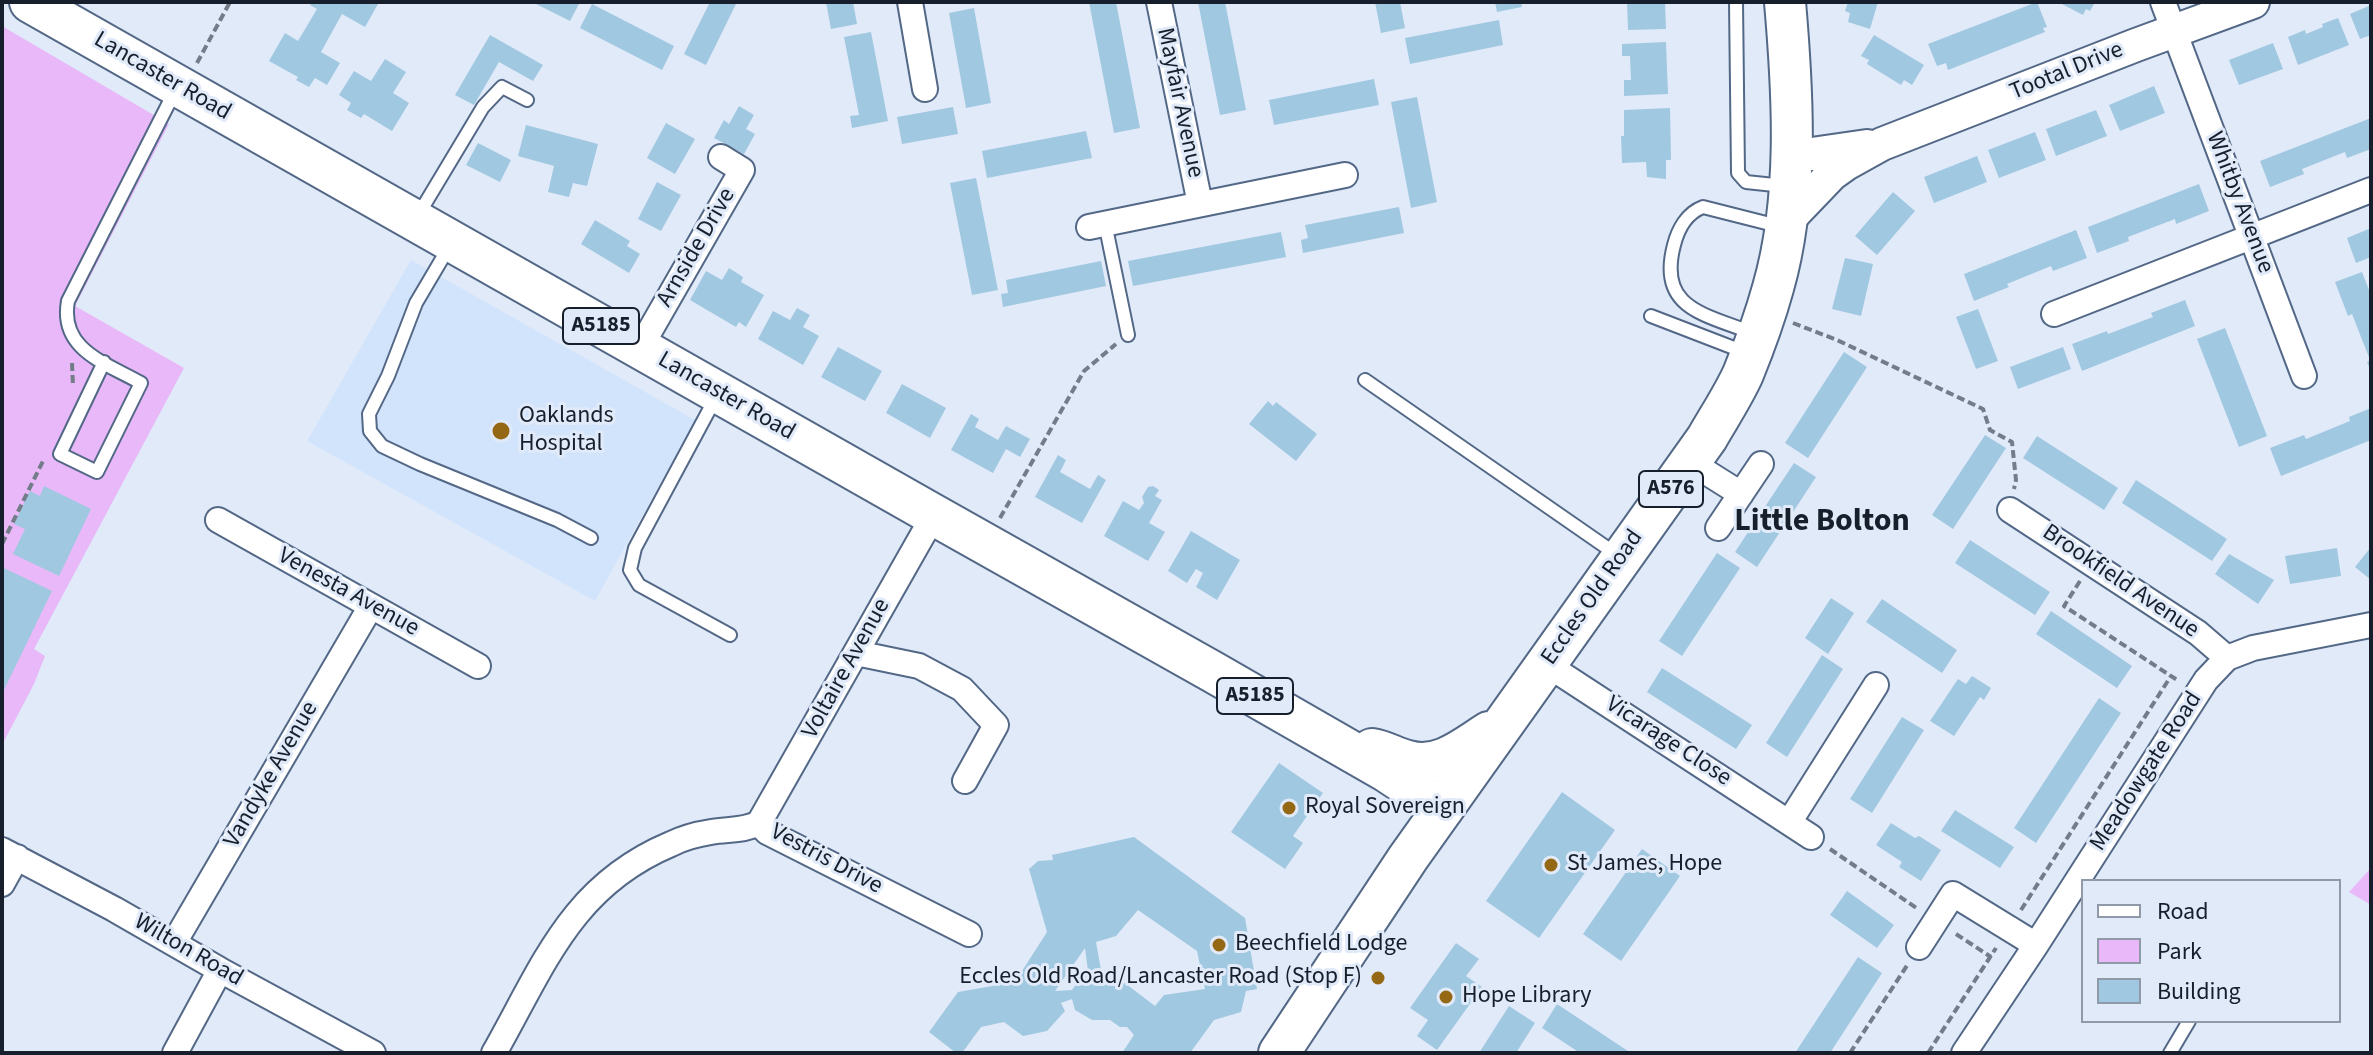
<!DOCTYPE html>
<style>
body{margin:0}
#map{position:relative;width:2373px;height:1055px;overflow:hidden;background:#e1eaf9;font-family:"Source Sans 3",sans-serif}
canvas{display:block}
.frame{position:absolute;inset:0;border:4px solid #161f2b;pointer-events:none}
.legend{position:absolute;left:2081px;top:879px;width:260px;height:144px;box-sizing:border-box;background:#e1eaf9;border:2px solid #9099a7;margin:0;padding:10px 14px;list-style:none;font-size:24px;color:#161f2b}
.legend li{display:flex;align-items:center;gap:16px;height:40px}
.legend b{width:40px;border:2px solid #9099a7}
</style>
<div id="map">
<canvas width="2373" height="1055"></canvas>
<div class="frame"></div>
<ul class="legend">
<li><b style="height:10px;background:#fff"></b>Road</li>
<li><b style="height:22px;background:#e8b8f9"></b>Park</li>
<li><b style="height:22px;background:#a1c8e1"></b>Building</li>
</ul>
</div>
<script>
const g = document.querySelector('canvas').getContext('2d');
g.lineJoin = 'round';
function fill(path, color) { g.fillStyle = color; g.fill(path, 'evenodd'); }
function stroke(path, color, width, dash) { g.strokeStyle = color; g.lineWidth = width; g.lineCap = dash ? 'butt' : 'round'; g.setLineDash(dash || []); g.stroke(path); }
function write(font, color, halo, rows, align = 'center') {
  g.font = font + ' "Source Sans 3",sans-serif'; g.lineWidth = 6; g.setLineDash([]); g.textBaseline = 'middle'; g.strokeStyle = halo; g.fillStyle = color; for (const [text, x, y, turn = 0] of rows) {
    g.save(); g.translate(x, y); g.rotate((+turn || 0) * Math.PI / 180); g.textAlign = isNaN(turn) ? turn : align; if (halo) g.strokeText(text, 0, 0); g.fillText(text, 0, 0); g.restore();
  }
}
const built = new Path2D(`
 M411,260L695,420L595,601L307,441Z`);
const green = new Path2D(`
 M2,26L169,124L75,306L184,368L34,649L45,656L34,684L2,745Z
 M2371,868V905L2349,892Z`);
const building = new Path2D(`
 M312,2H375L378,4L365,27L342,14L321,52L340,63L327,85L315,78L309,87L296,80L298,77L269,61L285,33L298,41L317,9L310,5Z
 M532,2H580L570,21Z
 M710,2H737L706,65L684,54Z
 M826,2H853L857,24L831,29Z
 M1089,2H1116L1140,128L1114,133Z
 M1198,2H1225L1246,110L1220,115Z
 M1375,2H1400L1405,28L1381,33Z
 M1495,2H1521L1522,7L1497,12Z
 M1627,2H1665L1666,29L1628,30Z
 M1848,2H1878L1870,29L1848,22L1850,13L1845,11Z
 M2037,2L2047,27L2043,28L2045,32L1948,70L1946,63L1937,66L1928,44Z
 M2058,2H2095L2090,11L2086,9L2083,15Z
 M592,4L674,46L662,70L580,28Z
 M2371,5V35L2360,39L2350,14Z
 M974,8L991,103L966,108L949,13Z
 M2338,18L2349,45L2298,65L2288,37L2305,30L2306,34L2323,27L2322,24Z
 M1499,20L1503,45L1410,64L1405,38Z
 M871,32L888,121L852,128L850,116L859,115L844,37Z
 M490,35L543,65L533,81L499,62L474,105L455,95Z
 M1874,35L1924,65L1912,85L1904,80L1901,85L1867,64L1869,60L1861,56Z
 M1666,42L1668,94L1624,96V80H1631L1630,56H1622V44Z
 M2273,43L2283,69L2239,85L2229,60Z
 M385,59L406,72L393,93L409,103L392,131L364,114L361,118L347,110L351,103L339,95L354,71L371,81Z
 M1374,79L1379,105L1274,125L1269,100Z
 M2154,86L2165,113L2120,131L2109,105Z
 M1417,97L1437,202L1411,208L1391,102Z
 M739,106L754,115L746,129L755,134L744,154L714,138L724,120L729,124Z
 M953,107L958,134L902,144L897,117Z
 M1670,108L1671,160H1666V179L1647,177L1646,162L1622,163L1621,136H1624V110Z
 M2096,110L2107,136L2056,156L2046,129Z
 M2371,118V149L2347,158L2345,152L2302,169L2304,174L2270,187L2260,161Z
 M666,123L695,139L675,174L647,158Z
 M526,125L598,144L587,186L573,183L569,197L548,192L554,166L518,156Z
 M1086,131L1092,158L987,178L982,151Z
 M2035,132L2046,160L1999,178L1988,150Z
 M478,143L511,160L500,182L466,165Z
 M1977,156L1987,182L1934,203L1924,177Z
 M976,178L998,290L972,295L950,183Z
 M657,182L681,195L661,231L638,219Z
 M2199,184L2209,211L2176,224L2175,219L2128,237L2129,241L2097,253L2088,227Z
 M1893,192L1915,211L1877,255L1855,236Z
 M1399,207L1404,233L1303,253L1301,240L1308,238L1305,225Z
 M595,220L630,241L627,246L640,254L629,273L581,244Z
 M2371,228V257L2356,263L2347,238Z
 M2076,230L2087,258L2053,271L2051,266L2007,284L2009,287L1974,301L1964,274Z
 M1281,232L1286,257L1133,286L1128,261Z
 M1845,258L1873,264L1861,316L1832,309Z
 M1101,261L1106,286L1003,307L1001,294L1008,293L1006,280Z
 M729,268L743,277L741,282L764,295L746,327L739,322L736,327L690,300L706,271L722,280Z
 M2362,272L2371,295V372L2367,362L2370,360L2352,314L2348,316L2335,282Z
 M2185,300L2195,326L2082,371L2072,344L2107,331L2108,334L2153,317L2151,313Z
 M797,308L810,315L803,327L819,336L803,365L758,339L773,311L790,320Z
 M1978,309L1998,361L1976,369L1956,317Z
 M2225,328L2267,436L2239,447L2197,339Z
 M838,347L882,371L865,401L821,377Z
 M2063,347L2071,369L2018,389L2010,367Z
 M1844,352L1867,367L1808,458L1785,443Z
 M902,384L946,408L930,438L886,413Z
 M1268,401L1273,406L1276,402L1317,434L1296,461L1249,424Z
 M2371,408V440L2281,476L2270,448L2304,435L2306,439L2350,421L2349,417Z
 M971,414L979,419L975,427L998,440L1006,426L1030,439L1020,457L1006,449L993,473L951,450Z
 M1985,435L2006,448L1953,529L1932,515Z
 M2037,436L2118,488L2104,510L2023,458Z
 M1058,455L1066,460L1060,472L1090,489L1098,475L1106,480L1082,523L1035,497Z
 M1794,463L1816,477L1757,567L1735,552Z
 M2136,480L2227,539L2212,561L2122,503Z
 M44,486L91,509L59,576L13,554L25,529L14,524L30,491L40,496Z
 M1153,486L1159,490L1155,496L1162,500L1149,523L1165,532L1148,561L1104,536L1123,501L1139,510L1144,503L1142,497L1148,487Z
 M1191,531L1240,560L1217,600L1196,587L1203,573L1196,569L1187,583L1168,571Z
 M1970,540L2050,592L2035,615L1955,563Z
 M2371,547V580L2355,567Z
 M2337,548L2341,576L2290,584L2285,556Z
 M1717,553L1740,568L1682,656L1659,641Z
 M2229,554L2274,580L2258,604L2215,574Z
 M4,568L52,591L2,694V572Z
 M1831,598L1854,613L1828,654L1805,638Z
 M1882,599L1957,650L1942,673L1866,622Z
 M2051,611L2132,666L2117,688L2036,634Z
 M1822,655L1843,669L1787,757L1766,743Z
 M1662,668L1752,725L1736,749L1647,692Z
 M1972,676L1991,688L1984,700L1980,697L1954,736L1930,721L1958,679L1966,684Z
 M2099,698L2121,713L2036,843L2014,828Z
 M1902,717L1924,730L1872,813L1850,799Z
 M1279,763L1323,793L1293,836L1303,843L1285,869L1231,832Z
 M1562,792L1615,830L1539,938L1486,901Z
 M1955,810L2014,847L2000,868L1941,831Z
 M1891,823L1915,838L1919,836L1941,850L1921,881L1899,867L1902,862L1876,845Z
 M1134,837L1245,918L1257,989L1246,991L1241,1012L1214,1020L1190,1053H1122L1134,1035L1127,1027H1120L1110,1020H1092L1075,1010L1072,999L1061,1003L1065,1011L1047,1031L1023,1036L1004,1022L981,1027L962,1053H956L929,1032L958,992L1015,982L1047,932L1029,869L1038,861L1053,860L1052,855ZM1138,910L1197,951L1205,989L1164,995L1155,1006L1109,971L1101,970L1096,942L1116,936ZM1085,948L1088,971L1083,974L1072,990L1055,991Z
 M1642,849L1680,876L1621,961L1583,934Z
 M1847,891L1894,925L1877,948L1830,915Z
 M1456,943L1479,959L1466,976L1482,987L1437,1050L1417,1036L1428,1020L1410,1008Z
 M1858,957L1882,973L1830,1053H1795Z
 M1557,1004L1631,1053H1580L1542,1028Z
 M1509,1006L1535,1023L1516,1053H1479Z`);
const path = new Path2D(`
 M197,63L230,2
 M1793,323L1837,340L1983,409L1990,430L2012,442L2016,480L2014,489
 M72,363L73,386
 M1000,518L1084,371L1116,344
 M2,544L43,461
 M2080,581L2064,606L2171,676
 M1830,849L1918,909
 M2021,910L2171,676L2179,681
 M1956,934L1991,957
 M1850,1053L1908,964
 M1928,1053L1996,948`);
const service = new Path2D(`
 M1736,2L1738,173L1746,182L1784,186
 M417,217L483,107L502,87L527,100
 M1105,223L1128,335
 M449,247L416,303L388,376L369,414L370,431L382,446L420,464L557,520L591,538
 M1651,316L1747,353
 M1752,333C1705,314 1657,309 1674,245C1678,229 1687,213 1703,207L1782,227
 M104,362L60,454L97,472L141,383C106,363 59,350 68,301L176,89
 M1365,380L1616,554
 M715,399L635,548L630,570L639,585L730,635
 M2170,1053L2189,1021`);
const minor = new Path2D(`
 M910,2L925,89
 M1159,2L1200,204
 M2163,2L2304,376
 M1089,227L1345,175
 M2054,314L2371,190
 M640,348L742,170L721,157
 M1690,462L1741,494
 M2010,510L2198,633L2227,658
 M218,520L478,666
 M1718,528L1761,464
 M856,653L919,666L962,689L996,725L965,781
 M1546,664L1811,837
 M1790,821L1876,685
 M759,823L934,515
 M2,850L114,909L220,970L373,1053
 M2,884L17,857
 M174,943L371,606
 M1919,947L1953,894L2036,945
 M175,1053L220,970
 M494,1053C544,965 571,886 671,844C683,838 698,834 711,832C728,829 744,831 759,823L767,832L969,934
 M1964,1053L2036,945L2206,680L2227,658L2253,648L2371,625`);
const tertiary = new Path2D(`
 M1791,157L1867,146
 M1785,223L1832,174L1846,164L1882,144L2136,45L2253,2`);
const primary = new Path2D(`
 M30,2L934,515L1213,672L1387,772L1443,809
 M1372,749C1385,751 1395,758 1408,761C1439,770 1465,747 1489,732
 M1279,1053L1408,858L1707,438C1719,417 1733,396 1743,374C1754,347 1765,317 1773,288C1799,198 1793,94 1785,2`);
const markers = [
 [501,431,10,"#956815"],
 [1289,808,8,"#956815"],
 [1551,865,8,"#956815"],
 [1219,945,8,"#956815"],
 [1378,978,8,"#956815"],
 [1446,997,8,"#956815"]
];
const shields = [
 [601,326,76],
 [1671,489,64],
 [1255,696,76]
];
const shieldNames = [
 ["A5185",601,326],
 ["A576",1671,489],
 ["A5185",1255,696]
];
const streetNames = [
 ["Tootal Drive",2067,72,-22],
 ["Lancaster Road",162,77,30],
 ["Mayfair Avenue",1179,103,78],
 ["Whitby Avenue",2239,203,69],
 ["Arnside Drive",697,248,-60],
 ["Lancaster Road",726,397,30],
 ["Brookfield Avenue",2120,582,34],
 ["Venesta Avenue",348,593,29],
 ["Eccles Old Road",1593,598,-55],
 ["Voltaire Avenue",847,669,-61],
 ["Vicarage Close",1668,742,33],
 ["Meadowgate Road",2147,772,-57],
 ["Vandyke Avenue",272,775,-60],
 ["Vestris Drive",826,860,28],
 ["Wilton Road",188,951,30]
];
const poiNames = [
 ["Oaklands",519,417],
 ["Hospital",519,445],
 ["Royal Sovereign",1305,808],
 ["St James, Hope",1567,865],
 ["Beechfield Lodge",1235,945],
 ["Eccles Old Road/Lancaster Road (Stop F)",1362,978,"right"],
 ["Hope Library",1462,997]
];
const districtNames = [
 ["Little Bolton",1822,523]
];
fill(built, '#d2e4fc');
fill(green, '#e8b8f9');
fill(building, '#a1c8e1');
stroke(service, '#536886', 16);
stroke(minor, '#536886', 28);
stroke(tertiary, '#536886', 36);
stroke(primary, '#536886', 44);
stroke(path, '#737c89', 4, [8, 4]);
stroke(service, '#fff', 12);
stroke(minor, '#fff', 24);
stroke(tertiary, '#fff', 32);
stroke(primary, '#fff', 40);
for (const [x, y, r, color] of markers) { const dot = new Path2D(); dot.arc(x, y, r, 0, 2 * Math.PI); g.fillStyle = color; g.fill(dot); stroke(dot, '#e1eaf9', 3); }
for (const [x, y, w] of shields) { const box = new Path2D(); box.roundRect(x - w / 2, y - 18, w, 36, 6); g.fillStyle = '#e1eaf9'; g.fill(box); stroke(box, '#161f2b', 2); }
write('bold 22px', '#161f2b', null, shieldNames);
write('24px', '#161f2b', '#e1eaf9', streetNames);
write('24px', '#161f2b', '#e1eaf9', poiNames, 'left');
write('bold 32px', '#161f2b', '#e1eaf9', districtNames);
</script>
